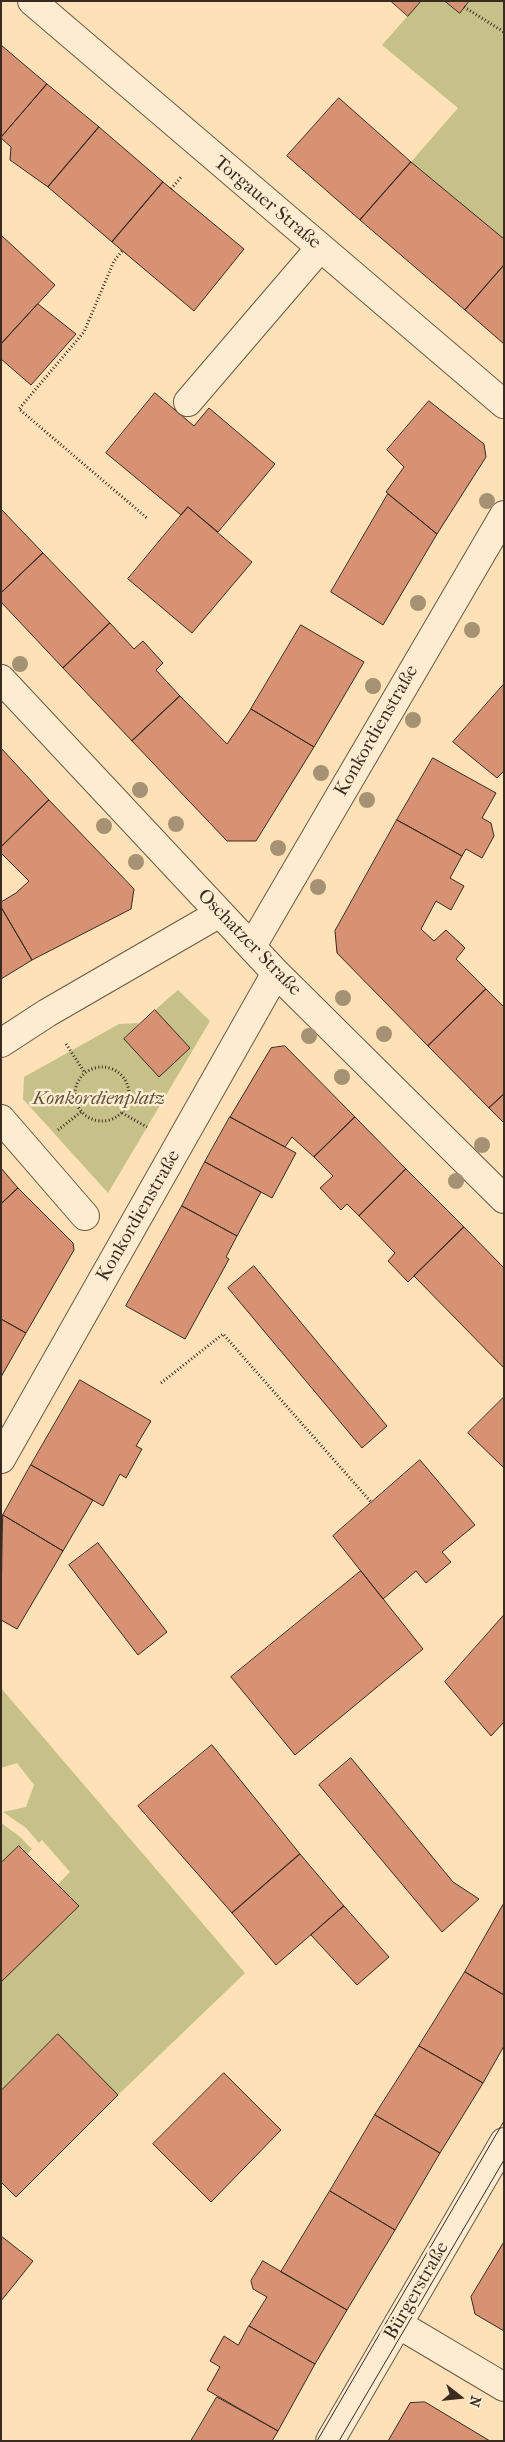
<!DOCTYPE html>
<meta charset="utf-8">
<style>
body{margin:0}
#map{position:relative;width:505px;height:2442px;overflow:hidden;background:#fee1b6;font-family:"IM FELL French Canon",serif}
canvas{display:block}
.frame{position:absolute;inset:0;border:2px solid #392a22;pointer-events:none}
.north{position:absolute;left:435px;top:2372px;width:50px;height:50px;-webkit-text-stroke:4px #feecd0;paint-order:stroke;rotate:106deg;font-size:14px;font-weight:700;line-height:20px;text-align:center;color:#392a22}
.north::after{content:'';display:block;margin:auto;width:18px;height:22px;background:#392a22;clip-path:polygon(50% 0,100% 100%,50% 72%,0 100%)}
</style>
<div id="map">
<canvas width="505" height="2442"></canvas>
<div class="frame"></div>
<div class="north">N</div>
</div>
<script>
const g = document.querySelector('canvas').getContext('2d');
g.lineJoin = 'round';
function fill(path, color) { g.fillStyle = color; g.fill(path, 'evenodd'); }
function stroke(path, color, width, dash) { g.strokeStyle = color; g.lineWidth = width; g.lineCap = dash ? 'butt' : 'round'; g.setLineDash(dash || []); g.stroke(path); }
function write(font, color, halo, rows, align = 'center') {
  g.font = font + ' "IM FELL French Canon",serif'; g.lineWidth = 5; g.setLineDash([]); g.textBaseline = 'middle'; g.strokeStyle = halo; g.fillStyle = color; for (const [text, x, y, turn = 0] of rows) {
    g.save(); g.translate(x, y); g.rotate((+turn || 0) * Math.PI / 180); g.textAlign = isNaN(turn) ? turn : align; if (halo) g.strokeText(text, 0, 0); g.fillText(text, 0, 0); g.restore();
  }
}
const green = new Path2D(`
 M421,1H445L460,13L469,1H504V239L411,162L458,108L382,45Z
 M178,990L210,1021L108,1193L23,1099L24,1077L119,1024L139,1023L124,1039L159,1076L190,1048L155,1010Z
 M1,1688L245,1973L118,2095L58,2035L1,2091V1982L79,1906L57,1885L70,1872L42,1840L39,1843L26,1828L3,1812L26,1807L34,1785L17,1763L1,1768Z
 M1,1823L19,1836L32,1849L27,1854L19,1846L1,1863Z`);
const building = new Path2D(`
 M391,1H421L408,16Z
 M445,1H469L460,13Z
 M1,45L47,84L1,137Z
 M47,84L99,127L48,187L10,160L11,147L1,138Z
 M339,98L411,162L360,220L287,156Z
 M99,127L163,182L112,242L48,187Z
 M411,162L504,239V265L465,310L360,220Z
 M163,182L244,249L194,311L112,242Z
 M2,236L55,285L1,344V236Z
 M504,265V344L465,310Z
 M38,304L76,334L31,385L1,359V344Z
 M155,393L194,426L209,408L275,464L218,532L188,507L181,515L106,453Z
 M429,401L484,444L486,457L437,534L386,492L404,467L387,450Z
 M388,494L437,534L383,625L331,592Z
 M188,507L252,562L192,633L128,579Z
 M1,509L43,553L1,593Z
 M43,553L110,623L63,668L1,602V593Z
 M110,623L134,649L143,641L163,663L156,670L180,696L132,741L63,668Z
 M301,625L364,662L314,747L251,709Z
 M504,684V771L497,778L453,742Z
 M180,696L227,744L251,709L314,747L256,841H227L132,741Z
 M1,748L49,800L1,847Z
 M433,758L496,793L482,818L491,823L494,836L482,858L466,849L462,856L397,820Z
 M49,800L134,889L131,909L32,960L1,907V902L16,893L29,881L1,853V847Z
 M397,820L462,856L450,878L464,886L451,910L436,901L421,929L434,941L446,930L465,948L456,959L486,989L428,1046L337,953L335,931Z
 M1,907L32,960L1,979Z
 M486,989L504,1007V1094L489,1108L428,1046Z
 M155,1010L190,1048L159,1077L124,1039Z
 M285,1046L355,1117L314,1157L292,1137L285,1147L230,1117L271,1048Z
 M504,1094V1123L489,1108Z
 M230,1117L296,1153L272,1198L205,1162Z
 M355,1117L406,1169L359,1216L347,1204L341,1210L320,1188L333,1176L314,1157Z
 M205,1162L261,1192L237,1236L182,1206Z
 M1,1168L18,1188L1,1204Z
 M406,1169L464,1227L408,1282L388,1261L395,1253L359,1216Z
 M18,1188L73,1243L74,1250L26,1333L1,1319V1204Z
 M182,1206L237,1236L226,1257L229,1259L185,1339L126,1306Z
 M464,1227L504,1268V1368L414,1276Z
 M254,1266L387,1426L362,1448L228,1288Z
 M1,1319L26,1333L1,1377Z
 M80,1380L151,1421L136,1446L142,1449L126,1478L120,1474L103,1506L31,1465Z
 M504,1397V1468L468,1433Z
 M420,1460L475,1525L442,1552L451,1562L426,1583L416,1571L383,1599L333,1536Z
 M31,1465L93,1500L63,1551L3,1515Z
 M3,1515L63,1551L17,1629L1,1620Z
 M98,1543L167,1632L138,1655L69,1565Z
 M361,1571L423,1649L295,1755L231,1677Z
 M504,1615V1722L491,1736L445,1682Z
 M212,1745L300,1854L232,1913L138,1806Z
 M351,1758L453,1882L479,1899L442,1932L319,1785Z
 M19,1846L79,1906L1,1982V1863Z
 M300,1854L344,1906L276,1965L232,1913Z
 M504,1903V1995L465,1972Z
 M344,1906L389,1957L357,1985L311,1935Z
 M465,1972L504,1995V2046L483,2083L419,2046Z
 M58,2034L118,2095L16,2197L1,2182V2091Z
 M419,2046L483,2083L440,2153L375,2115Z
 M224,2073L281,2130L211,2202L153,2144Z
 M375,2115L440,2153L395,2230L330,2191Z
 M330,2191L395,2230L347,2310L281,2272Z
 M1,2236L33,2261L1,2301Z
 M504,2242V2331L475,2314L471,2297Z
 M263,2261L347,2310L315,2364L249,2326L267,2297L253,2289L251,2281Z
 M249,2326L315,2364L278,2431L207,2390L220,2367L210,2361L224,2336L238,2345Z
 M217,2397L278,2431L272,2441H191Z
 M425,2402L490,2441H388L410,2403Z`);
const path = new Path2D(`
 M464,7L504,32
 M171,189L182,176
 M122,251L114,261L84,332L19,409L147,518
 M66,1044L85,1073
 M75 1094a27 27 0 1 1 54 0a27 27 0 1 1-54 0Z
 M122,1113L147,1127
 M58,1130L81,1112
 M161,1383L223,1334L371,1502`);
const minor = new Path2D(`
 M32,1L504,404
 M188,402L320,248
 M1,679L276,973L504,1199
 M252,946L504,515
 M1,1043L47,1013L220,913
 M1,1119L85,1216
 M1,1459L276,973
 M398,2324L504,2387
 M330,2441L504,2142`);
const tram = new Path2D(`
 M317,2441L504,2121
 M339,2441L504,2160`);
const trees = [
 [487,501],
 [418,603],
 [472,630],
 [20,664],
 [373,686],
 [413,720],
 [321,773],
 [140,790],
 [367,800],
 [176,824],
 [104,826],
 [278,848],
 [136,862],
 [318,887],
 [343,998],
 [384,1034],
 [309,1036],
 [342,1077],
 [482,1145],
 [456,1181]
];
const streetNames = [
 ["Torgauer Straße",267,203,40],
 ["Konkordienstraße",377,731,-60],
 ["Oschatzer Straße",249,943,46],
 ["Konkordienstraße",139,1216,-60],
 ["Bürgerstraße",417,2291,-60]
];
const parkNames = [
 ["Konkordienplatz",99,1099]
];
fill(green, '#c6c189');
fill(building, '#d69272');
stroke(building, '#392a22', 1);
stroke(minor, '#6a5847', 30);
stroke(path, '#392a22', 3, [1, 2.5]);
stroke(minor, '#feecd0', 28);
stroke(tram, '#392a22', 1);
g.fillStyle = '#a59173';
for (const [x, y] of trees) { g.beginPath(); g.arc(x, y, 8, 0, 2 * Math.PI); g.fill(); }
write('19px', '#392a22', '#feecd0', streetNames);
write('italic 19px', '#5c503c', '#feecd0', parkNames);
</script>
